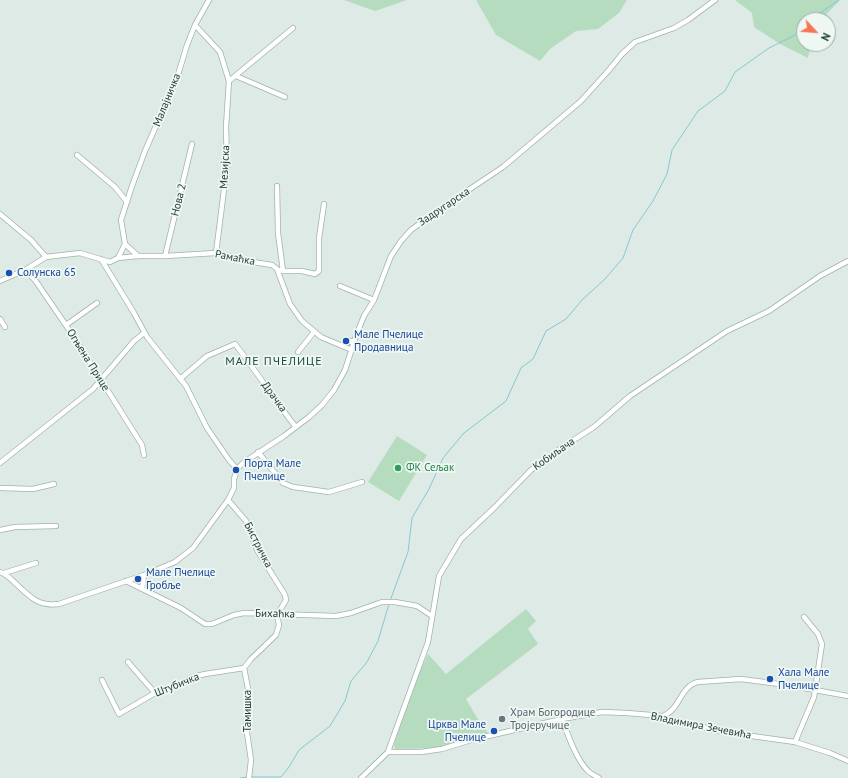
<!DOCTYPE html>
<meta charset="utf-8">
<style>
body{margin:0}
#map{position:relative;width:848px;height:778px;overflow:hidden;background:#deeae5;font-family:"PT Sans",sans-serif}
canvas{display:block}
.north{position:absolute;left:796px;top:12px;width:40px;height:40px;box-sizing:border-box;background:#eff7f3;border:1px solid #9caba6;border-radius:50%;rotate:116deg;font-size:11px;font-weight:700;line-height:16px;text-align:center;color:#1f3a32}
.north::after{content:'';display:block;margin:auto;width:14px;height:18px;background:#f47653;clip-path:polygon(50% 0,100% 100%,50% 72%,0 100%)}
</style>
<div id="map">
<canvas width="848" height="778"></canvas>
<div class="north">N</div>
</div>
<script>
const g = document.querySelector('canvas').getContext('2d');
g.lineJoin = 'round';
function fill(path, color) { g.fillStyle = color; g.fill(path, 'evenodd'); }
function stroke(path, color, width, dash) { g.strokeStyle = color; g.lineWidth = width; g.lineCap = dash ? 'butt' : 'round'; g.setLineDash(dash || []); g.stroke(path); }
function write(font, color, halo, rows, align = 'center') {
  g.font = font + ' "PT Sans",sans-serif'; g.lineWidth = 3.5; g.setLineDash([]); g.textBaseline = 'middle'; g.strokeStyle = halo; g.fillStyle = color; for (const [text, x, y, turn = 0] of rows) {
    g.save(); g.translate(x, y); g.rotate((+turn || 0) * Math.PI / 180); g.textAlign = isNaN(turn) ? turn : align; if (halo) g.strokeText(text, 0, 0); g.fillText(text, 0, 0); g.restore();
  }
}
const green = new Path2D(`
 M344,0H407L375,11Z
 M476,0H627L619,13L598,29L576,31L550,49L540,61L496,35Z
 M735,0H842H840L821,20H804V44H811L808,58L780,44L754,27L752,13Z
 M397,436L427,455L399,501L368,482Z
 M526,609L536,621L528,629L538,644L466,699L476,716L488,733L439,748L395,749L394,745C403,714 414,683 428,654L446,674Z`);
const stream = new Path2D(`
 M810,20L839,0
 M390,601L408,552L412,518L429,489L443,458L464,433L506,401L521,368L533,359L546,331L566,319L582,300L605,279L623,258L633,230L653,201L667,174L672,150L698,111L725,91L735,72L769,48L795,35L804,26
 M251,777H281L289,767L299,750L330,726L345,701L351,681L367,662L378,641L389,604
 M240,778L248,777`);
const minor = new Path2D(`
 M195,25L220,52L229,81L226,127L227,166L216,253
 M236,76L285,97
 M229,81L293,28
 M77,155L115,187L127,202
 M277,186L278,233L283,271L280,270
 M0,214L31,240L46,257
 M125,244L138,256
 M165,256L192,144
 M118,258L125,244L121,220L132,186L145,151L177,78L187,45L195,25L209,0
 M101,259L134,313L147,337L186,386L207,428L229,460L237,469
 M25,270L35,280L74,337L142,445L144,455
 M283,271H302L315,274L319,271V238L324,204
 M0,281L25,270L46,257L80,253L110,262L118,258L138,256H165L216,253L253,262L272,265L277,269L290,304L302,321L321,337L352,350
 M340,286L374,300
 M0,319L5,327
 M66,325L97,303
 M341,345L355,340
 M298,352L314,332
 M180,379L207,356L235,344C256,371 274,399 295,426
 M258,452L283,483L293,487L329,492L362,482
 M0,463L93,389L134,341L144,333
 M0,488L33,489L54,484
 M228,500L246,521L257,550L285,595L286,600L277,615
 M0,530L15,527L56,526
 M0,572C6,574 9,577 13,581C28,595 37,607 59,604L144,575L175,562L193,548L228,500L234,488V479L237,469L243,463L284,436L309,417L322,405L334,390L345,370L357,333L364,316L374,300L391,256L401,241L411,230L434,213L503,167L581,101L609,70L622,54L635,42L674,28L688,20L715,0
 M4,573L36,563
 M126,581L181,608L205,624H212L234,615L244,613L336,616L351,613L382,602H395L417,606L432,616
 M142,589L144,575
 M128,662L155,693
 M244,668L249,694L246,726L251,760L249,778
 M102,680L119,714L155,693L162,692L193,677L205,674L244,668L251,659L276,635L279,625L277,615
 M663,716C680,710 680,686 698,682L741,679L787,685L848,696
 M562,719C568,735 576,759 588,771C591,774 596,776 599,778
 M795,742L814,697L822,644L818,634L804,617
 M388,752H421L442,749L471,740L562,719L602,712L627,713L663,716L666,718L723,732L795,742L830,753L848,761
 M361,778L388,752L390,746L428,642L439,576L461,539L494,508L531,470L561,448L594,427L630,396L727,331L769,311L820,276L848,261`);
const markers = [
 [9,273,4,"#1a4fb4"],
 [346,341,4,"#1a4fb4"],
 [398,468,4,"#2e9e5b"],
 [236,470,4,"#1a4fb4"],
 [138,579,4,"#1a4fb4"],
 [770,679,4,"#1a4fb4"],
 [502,719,4,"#6b7280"],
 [494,731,4,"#1a4fb4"]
];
const streetNames = [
 ["Малајничка",167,100,-68],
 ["Мезијска",225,167,-87],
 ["Нова 2",179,200,-76],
 ["Задругарска",444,207,-34],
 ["Рамаћка",235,258,11],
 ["Огњена Прице",88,360,58],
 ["Драчка",274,397,54],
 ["Кобиљача",554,454,-35],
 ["Бистричка",258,545,63],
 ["Бихаћка",275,614,1],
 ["Штубичка",177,685,-22],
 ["Тамишка",248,711,-90],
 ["Владимира Зечевића",701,726,11]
];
const transitNames = [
 ["Солунска 65",17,273],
 ["Мале Пчелице",354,335],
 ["Продавница",354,348],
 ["Порта Мале",244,464],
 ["Пчелице",244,477],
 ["Мале Пчелице",146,573],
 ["Гробље",146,586],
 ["Хала Мале",778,673],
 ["Пчелице",778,686],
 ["Црква Мале",486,725,"right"],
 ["Пчелице",486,738,"right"]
];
const leisureNames = [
 ["ФК Сељак",406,468]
];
const worshipNames = [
 ["Храм Богородице",510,713],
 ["Тројеручице",510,726]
];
const neighbourhoodNames = [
 ["МАЛЕ ПЧЕЛИЦЕ",274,362]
];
fill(green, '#b6dcc0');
stroke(stream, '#85c7d1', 1);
stroke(minor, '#a1b2ac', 6);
stroke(minor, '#fff', 4.5);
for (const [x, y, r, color] of markers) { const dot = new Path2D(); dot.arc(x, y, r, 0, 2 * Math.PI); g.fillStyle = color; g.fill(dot); stroke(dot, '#eff7f3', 1.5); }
write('11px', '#1f3a32', '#eff7f3', streetNames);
write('11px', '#164399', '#eff7f3', transitNames, 'left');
write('11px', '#27864d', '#eff7f3', leisureNames, 'left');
write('11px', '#5b616d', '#eff7f3', worshipNames, 'left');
g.letterSpacing = '1px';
write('12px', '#1b4c3f', '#eff7f3', neighbourhoodNames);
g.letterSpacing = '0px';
</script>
